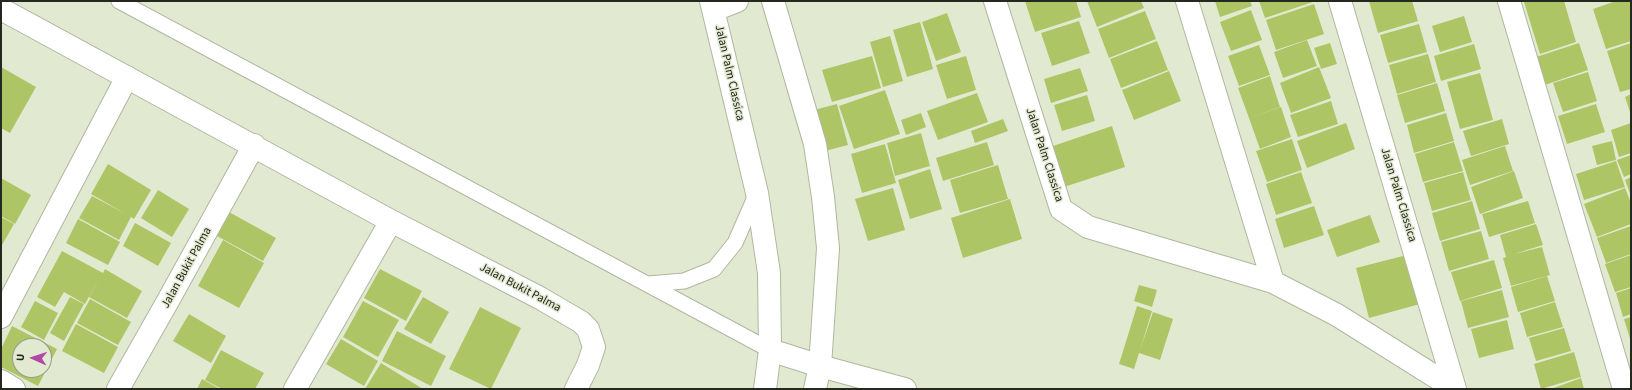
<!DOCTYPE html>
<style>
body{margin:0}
#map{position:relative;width:1632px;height:390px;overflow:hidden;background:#e2e9d1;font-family:"Source Sans 3",sans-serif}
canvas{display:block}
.frame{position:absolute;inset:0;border:2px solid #25281f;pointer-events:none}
.north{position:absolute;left:12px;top:338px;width:40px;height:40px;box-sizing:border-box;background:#e2e9d1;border:1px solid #969c8a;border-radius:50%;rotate:273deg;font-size:11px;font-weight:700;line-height:16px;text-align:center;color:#25281f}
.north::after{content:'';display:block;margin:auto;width:14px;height:18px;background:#b047a9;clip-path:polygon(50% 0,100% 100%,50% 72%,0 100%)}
</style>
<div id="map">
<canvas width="1632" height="390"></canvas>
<div class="frame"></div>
<div class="north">U</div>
</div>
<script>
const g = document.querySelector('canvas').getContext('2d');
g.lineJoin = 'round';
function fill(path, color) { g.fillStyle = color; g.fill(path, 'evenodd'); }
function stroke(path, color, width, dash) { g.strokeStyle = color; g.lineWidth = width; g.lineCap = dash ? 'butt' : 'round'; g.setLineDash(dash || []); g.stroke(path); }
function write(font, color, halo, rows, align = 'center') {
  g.font = font + ' "Source Sans 3",sans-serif'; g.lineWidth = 3; g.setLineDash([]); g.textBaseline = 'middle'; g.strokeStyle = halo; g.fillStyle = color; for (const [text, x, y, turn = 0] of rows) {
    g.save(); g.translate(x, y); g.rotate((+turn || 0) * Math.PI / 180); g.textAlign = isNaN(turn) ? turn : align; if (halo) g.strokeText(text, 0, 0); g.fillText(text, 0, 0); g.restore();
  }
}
const building = new Path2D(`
 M1025,1H1076L1081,17L1035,32Z
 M1087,1H1141L1144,8L1097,27Z
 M1215,1H1250L1252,6L1220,17Z
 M1259,1H1313V2L1265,18Z
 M1369,1H1412L1418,21L1378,33Z
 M1564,1L1576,42L1540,54L1524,2Z
 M1616,1H1631V41L1606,49L1593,9Z
 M1314,4L1324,34L1276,50L1266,20Z
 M1251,10L1262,40L1231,51L1220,22Z
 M1145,11L1156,39L1109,58L1098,29Z
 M947,13L961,52L936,61L922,22Z
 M1464,16L1472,42L1440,52L1432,26Z
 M1079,21L1090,53L1052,66L1041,33Z
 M920,22L933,69L907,77L893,30Z
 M1419,24L1427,52L1388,63L1380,35Z
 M890,36L903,81L883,87L870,42Z
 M1307,40L1317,66L1283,78L1274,52Z
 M1157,41L1168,70L1121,88L1110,59Z
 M1330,43L1337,64L1321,69L1314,48Z
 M1579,43L1588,70L1542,86L1533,58Z
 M1631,43V89L1620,92L1607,51Z
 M1474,44L1481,69L1441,81L1434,56Z
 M1259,45L1270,75L1239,86L1228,56Z
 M1428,54L1436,82L1397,94L1389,65Z
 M872,56L881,88L832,102L822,70Z
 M966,56L976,90L947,99L936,65Z
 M1,67L36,87L10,133L1,128Z
 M1319,67L1331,98L1291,113L1280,83Z
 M1080,68L1088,91L1051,103L1044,79Z
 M1169,71L1181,101L1134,120L1122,90Z
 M1588,72L1597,101L1563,112L1553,83Z
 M1480,73L1493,120L1460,129L1447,82Z
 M1270,76L1280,107L1249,118L1238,88Z
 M1437,83L1445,111L1405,123L1397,95Z
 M885,90L900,134L854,149L839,106Z
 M977,93L988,122L938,140L927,111Z
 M1631,94V115L1625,97Z
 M1087,95L1095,121L1062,131L1054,105Z
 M1331,101L1338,124L1298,137L1290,115Z
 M837,104L848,145L825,151L814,110Z
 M1596,104L1605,132L1567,144L1558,116Z
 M1281,107L1291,137L1260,149L1249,118Z
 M921,113L926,127L906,135L901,120Z
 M1446,113L1454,141L1414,153L1407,125Z
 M1003,119L1008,131L975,143L971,131Z
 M1502,119L1509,144L1471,156L1463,131Z
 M1346,123L1355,149L1307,168L1297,141Z
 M1631,123V153L1619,157L1611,130Z
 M1112,126L1125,167L1064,187L1050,147Z
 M921,133L930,166L895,176L887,143Z
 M1292,139L1302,170L1267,182L1256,151Z
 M1612,141L1616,160L1597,165L1592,146Z
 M987,142L994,165L943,181L936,158Z
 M1454,142L1463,171L1423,182L1415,154Z
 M885,144L896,183L862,193L851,154Z
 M1505,146L1513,171L1470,185L1462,160Z
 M1631,155V174L1624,177L1617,160Z
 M1616,161L1625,187L1584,200L1576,174Z
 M108,164L151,190L134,219L131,217L119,240L79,218L92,196L126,214L91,194Z
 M998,165L1008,199L960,213L950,180Z
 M930,169L942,209L910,219L898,180Z
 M1514,171L1523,198L1480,214L1471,187Z
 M1301,172L1312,203L1276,215L1266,184Z
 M1463,172L1471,200L1432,211L1424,183Z
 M1631,177V196L1625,180Z
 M1,178L31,195L15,224L1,216Z
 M893,188L905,230L868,241L855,199Z
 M1625,188L1631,203V224L1597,237L1584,204Z
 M158,190L189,209L172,237L141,218Z
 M1010,199L1022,239L963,258L951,218Z
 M1472,201L1480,229L1440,241L1432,213Z
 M1528,201L1535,223L1489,237L1482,214Z
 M1314,206L1324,235L1284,248L1275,219Z
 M229,212L276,238L263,261L217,236Z
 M1370,215L1380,242L1337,257L1327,230Z
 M1,217L14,224L1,247Z
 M78,219L120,242L108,265L66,243Z
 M135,223L171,243L158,266L123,246Z
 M1536,224L1543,245L1514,254L1542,247L1550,275L1511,286L1503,258L1506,257L1500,235Z
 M1631,226V254L1606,263L1597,238Z
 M1481,231L1489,259L1449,271L1441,242Z
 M223,240L264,263L239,308L198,286Z
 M62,251L103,273L105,269L142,291L127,318L89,297L100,276L85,304L64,292L55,307L37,297Z
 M1407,255L1420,304L1369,318L1356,268Z
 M1631,255V287L1615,292L1605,264Z
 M1494,260L1502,288L1460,301L1451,272Z
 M380,269L422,291L406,321L364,298Z
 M1547,276L1555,301L1518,312L1511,287Z
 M1139,285L1157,290L1152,307L1134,301Z
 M1631,288V314L1623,317L1616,293Z
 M1502,290L1509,317L1468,328L1461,301Z
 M70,297L84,304L64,341L50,333Z
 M423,297L449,312L431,344L404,329Z
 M90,299L131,322L118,345L77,323Z
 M35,301L58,313L44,340L21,327Z
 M363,301L399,320L378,357L343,337Z
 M1555,302L1563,327L1527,337L1520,313Z
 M1137,306L1152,311L1140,350L1153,312L1173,319L1160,360L1139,353L1134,369L1119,364Z
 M480,307L521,328L491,389L449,369Z
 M189,314L226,336L211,363L173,341Z
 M1631,317V342L1624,319Z
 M1507,320L1514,349L1479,358L1471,329Z
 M76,324L118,347L104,373L62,351Z
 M12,326L57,349L38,386L1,367V349ZM20,346H44V370H20Z
 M1564,328L1571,351L1536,361L1529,338Z
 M397,331L446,356L431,386L382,361Z
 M341,339L378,361L364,386L326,364Z
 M221,350L264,373L255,389H222L205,380Z
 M1574,352L1581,377L1541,389L1534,364Z
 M381,363L423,389H365Z
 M1581,378L1584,389H1551Z
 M202,379L220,389H197Z`);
const lane = new Path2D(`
 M119,1L770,350
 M648,284L684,281L714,269L735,243L757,193`);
const street = new Path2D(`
 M995,1L1061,209L1088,227L1273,282L1337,315L1455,389
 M1187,1L1273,282
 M1340,1L1455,389
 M1509,1L1624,389
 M1,9L391,221L540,298L581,322L588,329L594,347L588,365L576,389
 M714,10L737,1
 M1,317L127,77
 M770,350L820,366L905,389
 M1,381L14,389
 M118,389L169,299L254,145
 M295,389L391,221`);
const secondary = new Path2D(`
 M711,1L757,193L769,273L770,350L765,389
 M773,1L815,144L823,197L828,248L820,366L815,389`);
const streetNames = [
 ["Jalan Palm Classica",729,73,77],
 ["Jalan Palm Classica",1044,155,72],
 ["Jalan Palm Classica",1398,195,73],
 ["Jalan Bukit Palma",187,268,-61],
 ["Jalan Bukit Palma",520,288,28]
];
fill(building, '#aec566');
stroke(lane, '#b0b7a0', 17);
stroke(street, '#b0b7a0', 24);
stroke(secondary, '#b0b7a0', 24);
stroke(lane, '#fff', 15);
stroke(street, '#fff', 22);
stroke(secondary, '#fff', 22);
write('12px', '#25281f', '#e2e9d1', streetNames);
</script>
